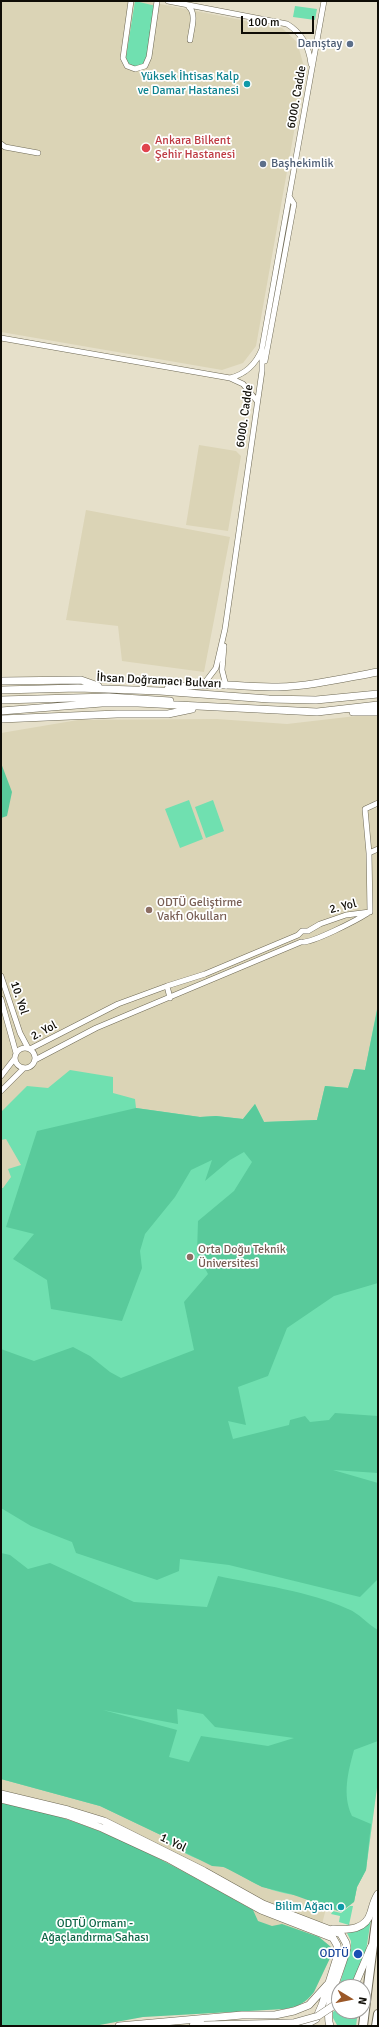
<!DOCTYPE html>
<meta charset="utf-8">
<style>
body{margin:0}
#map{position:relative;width:379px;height:2027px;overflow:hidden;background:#e6e0ca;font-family:Signika,sans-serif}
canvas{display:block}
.frame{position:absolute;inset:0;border:2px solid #0f0d06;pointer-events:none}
.north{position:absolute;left:331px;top:1979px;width:40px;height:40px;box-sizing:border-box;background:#fff;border:1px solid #9f9e9b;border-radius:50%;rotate:100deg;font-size:11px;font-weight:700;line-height:16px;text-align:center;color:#0f0d06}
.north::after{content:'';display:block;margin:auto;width:14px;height:18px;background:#9b5828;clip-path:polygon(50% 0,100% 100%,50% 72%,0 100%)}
.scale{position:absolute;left:241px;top:16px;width:73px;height:18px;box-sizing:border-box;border:2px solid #0f0d06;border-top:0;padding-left:5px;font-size:12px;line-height:14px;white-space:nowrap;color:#0f0d06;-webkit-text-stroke:3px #fff;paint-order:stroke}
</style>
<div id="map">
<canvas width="379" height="2027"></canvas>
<div class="frame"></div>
<div class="north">N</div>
<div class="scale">100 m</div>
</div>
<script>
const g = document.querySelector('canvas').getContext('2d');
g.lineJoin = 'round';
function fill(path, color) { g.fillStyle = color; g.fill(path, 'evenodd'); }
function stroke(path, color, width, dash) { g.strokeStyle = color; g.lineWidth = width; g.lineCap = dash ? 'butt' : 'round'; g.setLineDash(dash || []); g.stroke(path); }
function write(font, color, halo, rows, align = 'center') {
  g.font = font + ' Signika,sans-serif'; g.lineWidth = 3.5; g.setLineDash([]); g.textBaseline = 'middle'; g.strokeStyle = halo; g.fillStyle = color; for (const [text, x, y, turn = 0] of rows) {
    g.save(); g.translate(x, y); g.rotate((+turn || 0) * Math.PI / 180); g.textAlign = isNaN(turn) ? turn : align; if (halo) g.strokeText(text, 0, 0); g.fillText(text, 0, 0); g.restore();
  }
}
const built = new Path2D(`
 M1,1H145L282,28L297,42L305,70L256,346L243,363L222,370L1,332Z
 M199,445L236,451L241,456L228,531L186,525Z
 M86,510L230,537L204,672L122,661L118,626L66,620Z
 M356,716H378V1780L366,1870L357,1887L354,1902L341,1912L326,1908L319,1937L331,1947V1956L314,1992L306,2001L284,2009L143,2017L94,2026H1V733L78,720L217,719L287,724Z`);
const green = new Path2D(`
 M135,1L156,6L146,62C140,68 133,68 127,62L126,57Z
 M295,6L317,9L315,20L293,17Z
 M189,800L203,839L180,848L165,809Z
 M213,800L224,831L206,838L195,807Z
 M378,1004V1780L366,1870L357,1887L354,1902C324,1898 290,1898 261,1886C248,1881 236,1871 223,1867C205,1862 176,1853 165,1837L100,1806L1,1779V1188H3L11,1177L8,1169L21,1165L6,1139L1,1140V1112L27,1086L48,1088L70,1070L113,1077V1093L135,1099L136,1108L200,1117L216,1116L243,1119L255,1104L264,1122L317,1120L325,1086L348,1088L354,1069L365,1070Z
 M350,1906H353L349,1925L339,1922L340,1916L331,1914L333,1911L341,1913Z
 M371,1919L363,1970L354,1987H339L351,1946V1941L347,1933L359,1930Z
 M339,2007V2011H358L356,2026L337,2025L333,2018V2012Z`);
const forest = new Path2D(`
 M1,763L12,792L7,816L1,818Z
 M377,1011L378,1283L334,1296L287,1328L268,1376L238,1387L246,1425L228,1421L233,1439L289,1425L290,1420L305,1416L310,1422L329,1420L335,1413L378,1416V1473L333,1470L378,1483L377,1580L360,1597L229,1565L180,1559L179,1571L157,1580L76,1553L72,1542L31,1526L1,1508V1349L34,1361L73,1347L90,1356L110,1372L121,1378L194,1350L184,1302L208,1274L197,1253L198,1221L234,1191L252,1162L244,1152L230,1160L205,1181L212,1160L191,1170L175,1197L145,1234L140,1251L142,1268L122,1321L51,1309L47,1280L13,1259L34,1234L6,1227L37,1131L136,1108L200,1117L216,1116L243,1119L255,1104L264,1122L317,1120L325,1086L348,1088L354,1069L365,1070Z
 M1,1553L10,1555L28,1569L50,1563L134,1602L207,1607L218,1576C260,1585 309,1591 348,1609C359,1613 367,1624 378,1630V1741L354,1750C348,1772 342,1795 352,1816L371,1824L366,1870L357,1887L354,1902L341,1912L291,1894L262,1887L224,1867L212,1866L170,1845L165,1837L100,1806L1,1779ZM177,1709L203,1714L215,1727L294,1738L268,1746L201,1736L189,1762L169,1757L177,1730L103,1710L178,1724Z
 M1,1803C94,1818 172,1865 253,1910L258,1921L272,1926L282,1924L319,1937L331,1947V1956L314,1992C306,2003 297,2007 284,2009L143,2017L94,2026H1Z`);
const minor = new Path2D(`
 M131,1L123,58L127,66L135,69L145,66L149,57L157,1
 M168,1L287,24C302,33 309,46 311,64
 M189,7C197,14 191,30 190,40
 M1,144L5,147L38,153
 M1,338L230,378L243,384L257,401
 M265,361L294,204L289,196
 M230,378C246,374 256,364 262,349
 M224,646L222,670L226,686
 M203,685L216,668L225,629L262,371V348L324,1
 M369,853L378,849
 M370,912L369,853L365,809L378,803
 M1,976L20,1033L28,1048
 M167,986L170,998
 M1,999L16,1053
 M15 1058a10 10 0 1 1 20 0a10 10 0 1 1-20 0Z
 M30,1049L118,1004L167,986L205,974L298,935L302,931H308L320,924L346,915L370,912
 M35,1060L96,1028L301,942C311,944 357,920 368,913
 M1,1076L15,1058
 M1,1091L24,1068`);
const major = new Path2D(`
 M1,681L81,680L98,686
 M168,689C204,681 241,687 278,687C312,686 344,678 378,672
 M1,690L78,688L160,691L269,699L316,700L378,694
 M1,700L109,697L170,701
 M1,711L102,703H138L317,712L378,705
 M353,712H378
 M1,719L117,714H168L192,709
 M1,1794L68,1810L104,1821L204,1871L263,1904L341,1934L346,1943L347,1948C342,1969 323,2006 330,2026
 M1,1799L67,1815L102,1828L167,1858L261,1910L333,1938L337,1945L338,1954L322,2005L316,2019L303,2026
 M333,1929C349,1930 366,1930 371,1912C373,1905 374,1900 378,1894
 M354,1987L371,1947
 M119,2026L242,2015H275L294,2011L309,2005L327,1985
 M193,2026L204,2025`);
const highway = new Path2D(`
 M363,2026L378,1905
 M376,2026L378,2014`);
const majorBridge = new Path2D(`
 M204,2025L293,2023L318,2016L339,2002`);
const markers = [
 [350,44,4,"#5c6f8a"],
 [247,84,4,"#0f9aa8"],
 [146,148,5,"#e0444e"],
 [263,164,4,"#5c6f8a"],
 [149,910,4,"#8d6e63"],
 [190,1257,4,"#8d6e63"],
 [341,1907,4,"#0f9aa8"],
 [358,1954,5,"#1a4fb4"]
];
const serviceNames = [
 ["Danıştay",342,44],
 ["Başhekimlik",271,164,"left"]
];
const cultureNames = [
 ["Yüksek İhtisas Kalp",239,77],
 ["ve Damar Hastanesi",239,91],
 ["Bilim Ağacı",333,1907]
];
const streetNames = [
 ["6000. Cadde",297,97,-80],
 ["6000. Cadde",245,416,-82],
 ["İhsan Doğramacı Bulvarı",159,681,3],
 ["2. Yol",343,907,-14],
 ["10. Yol",19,998,72],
 ["2. Yol",44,1031,-28],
 ["1. Yol",173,1843,26]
];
const healthNames = [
 ["Ankara Bilkent",155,141],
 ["Şehir Hastanesi",155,155]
];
const educationNames = [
 ["ODTÜ Geliştirme",157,903],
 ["Vakfı Okulları",157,917],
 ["Orta Doğu Teknik",198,1250],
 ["Üniversitesi",198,1264]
];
const parkNames = [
 ["ODTÜ Ormanı -",95,1924],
 ["Ağaçlandırma Sahası",95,1938]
];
const transitNames = [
 ["ODTÜ",349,1954]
];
fill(built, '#dbd4b6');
fill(green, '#70e0b0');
fill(forest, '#59ca9b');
stroke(minor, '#6e6955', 6);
stroke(major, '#6e6955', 8);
stroke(highway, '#6e6955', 10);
stroke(minor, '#fff', 5);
stroke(major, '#fff', 7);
stroke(highway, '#fff', 8);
stroke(majorBridge, '#6e6955', 8, []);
stroke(majorBridge, '#fff', 7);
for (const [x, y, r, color] of markers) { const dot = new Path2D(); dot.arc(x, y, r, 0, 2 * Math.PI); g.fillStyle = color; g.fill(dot); stroke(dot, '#fff', 1.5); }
write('12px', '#4e5e75', '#fff', serviceNames, 'right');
write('12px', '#0d838f', '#fff', cultureNames, 'right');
write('12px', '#0f0d06', '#fff', streetNames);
write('12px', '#be3a42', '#fff', healthNames, 'left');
write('12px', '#785e54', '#fff', educationNames, 'left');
write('12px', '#106849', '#fff', parkNames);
write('12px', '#164399', '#fff', transitNames, 'right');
</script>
